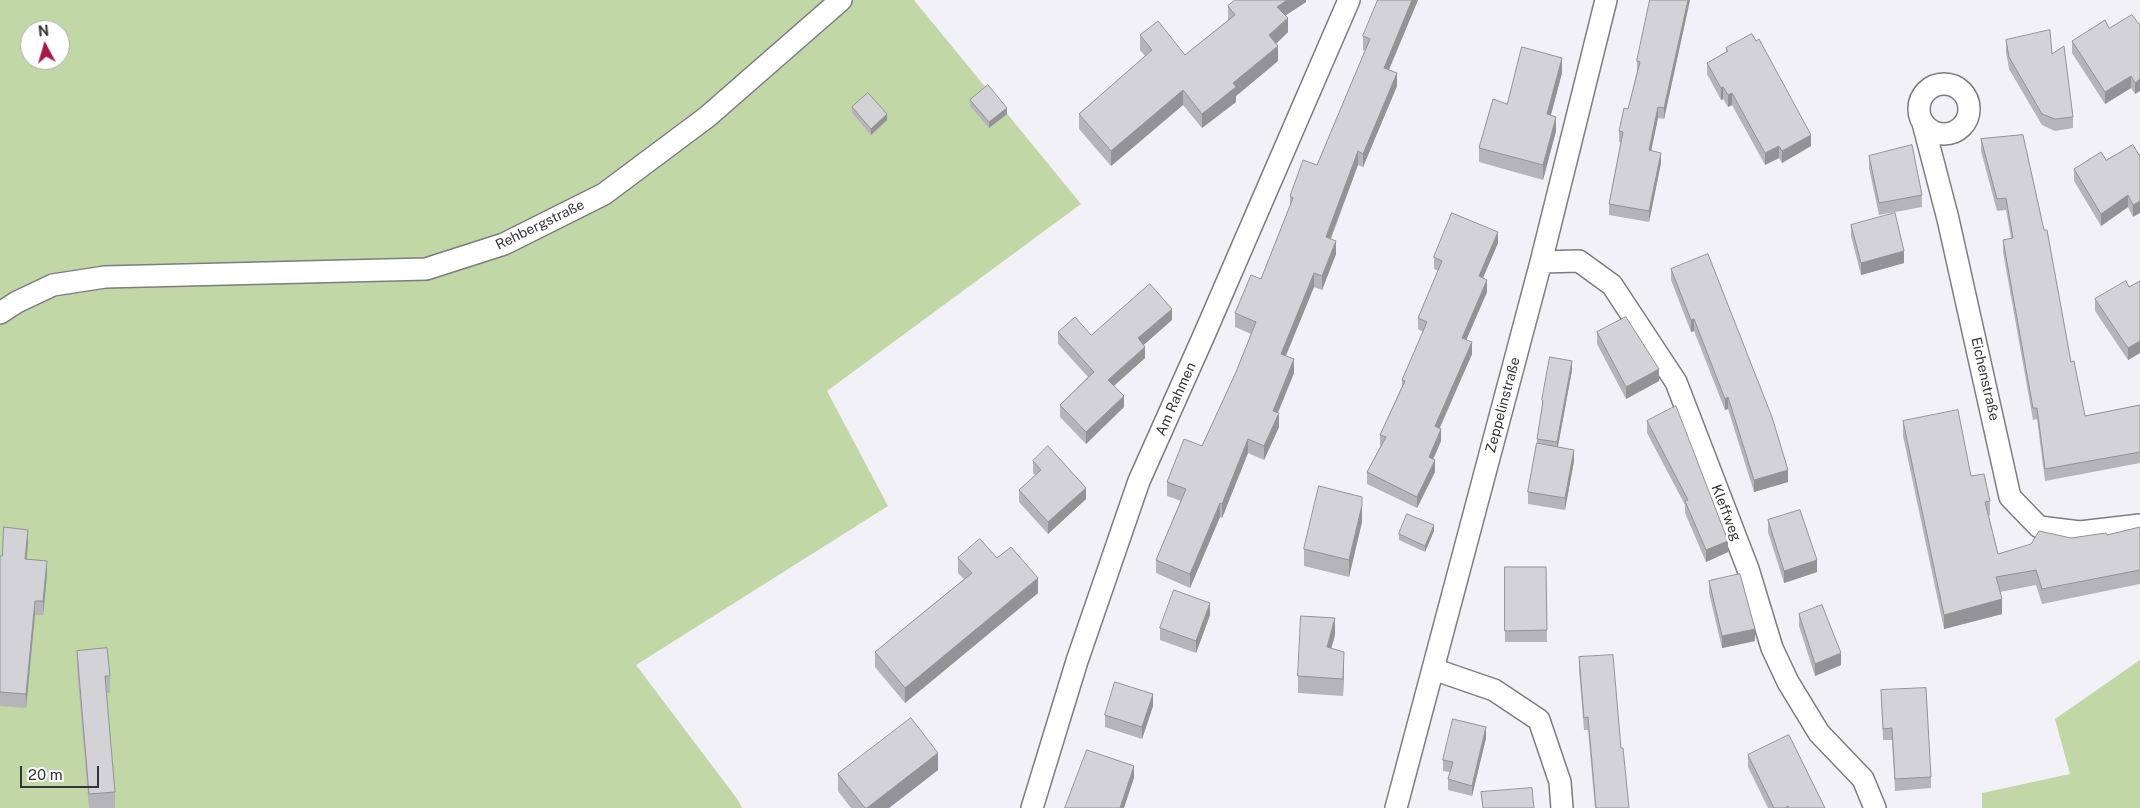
<!DOCTYPE html>
<meta charset="utf-8">
<style>
body{margin:0}
#map{position:relative;width:2140px;height:808px;overflow:hidden;background:#f2f1f7;font-family:"Public Sans",sans-serif}
canvas{display:block}
.north{position:absolute;left:20px;top:20px;width:50px;height:50px;box-sizing:border-box;background:#fff;border:1px solid #aeaeaf;border-radius:50%;rotate:354deg;font-size:14px;font-weight:700;line-height:20px;text-align:center;color:#353537}
.north::after{content:'';display:block;margin:auto;width:18px;height:22px;background:#aa1649;clip-path:polygon(50% 0,100% 100%,50% 72%,0 100%)}
.scale{position:absolute;left:20px;top:766px;width:79px;height:22px;box-sizing:border-box;border:2px solid #353537;border-top:0;padding-left:6px;font-size:15px;line-height:18px;white-space:nowrap;color:#353537;-webkit-text-stroke:4px #fff;paint-order:stroke}
</style>
<div id="map">
<canvas width="2140" height="808"></canvas>
<div class="north">N</div>
<div class="scale">20 m</div>
</div>
<script>
const g = document.querySelector('canvas').getContext('2d');
g.lineJoin = 'round';
function fill(path, color) { g.fillStyle = color; g.fill(path, 'evenodd'); }
function stroke(path, color, width, dash) { g.strokeStyle = color; g.lineWidth = width; g.lineCap = dash ? 'butt' : 'round'; g.setLineDash(dash || []); g.stroke(path); }
function write(font, color, halo, rows, align = 'center') {
  g.font = font + ' "Public Sans",sans-serif'; g.lineWidth = 5; g.setLineDash([]); g.textBaseline = 'middle'; g.strokeStyle = halo; g.fillStyle = color; for (const [text, x, y, turn = 0] of rows) {
    g.save(); g.translate(x, y); g.rotate((+turn || 0) * Math.PI / 180); g.textAlign = isNaN(turn) ? turn : align; if (halo) g.strokeText(text, 0, 0); g.fillText(text, 0, 0); g.restore();
  }
}
const green = new Path2D(`
 M0,0H914L1081,204L827,391L888,506L636,665L738,800L742,808H0ZM30,30H60V60H30Z
 M2140,660V808H1982V793L2070,774L2055,719Z`);
const street = new Path2D(`
 M1919 109a25 25 0 1 1 50 0a25 25 0 1 1-50 0Z
 M1923,123L1948,219L2010,497L2039,527L2080,532L2140,525
 M1541,262L1579,261L1612,285L1676,382L1748,569L1772,648L1788,682L1819,733L1863,779L1875,808
 M0,313L17,302L53,285L105,277L426,269L504,244L604,194L707,117L841,0
 M1433,669L1494,690L1539,720L1560,782L1562,808
 M1032,808L1077,661L1139,481L1205,333L1349,0
 M1396,808L1541,262L1606,0`);
const wall = new Path2D(`
 M1306,0V2L1286,15L1288,32L1276,44L1278,61L1236,96V102L1202,128L1183,105L1111,166L1079,129V114L1145,56L1140,50V35L1185,55L1228,20V6Z
 M1418,0L1389,70L1397,86L1363,167L1358,165L1331,239L1336,254L1322,290L1314,287L1286,356L1294,373L1278,413L1279,427L1264,460L1248,453L1222,518L1220,517L1190,588L1156,573V560L1181,501L1167,496V482L1202,446L1236,372L1251,334L1235,327V313L1261,279L1290,206V196L1317,165L1365,51L1363,50V36Z
 M1690,0L1664,119L1658,118L1651,151L1661,163L1649,222L1609,215V204L1621,142H1619V131L1628,109L1637,72V61Z
 M2139,24L2135,94L2131,88L2105,104L2072,53V41L2109,28Z
 M2006,40L2052,54L2073,117V128L2055,131L2042,125L2009,69L2006,52Z
 M1726,48L1811,146L1782,163L1779,158L1765,165L1732,105L1728,107L1723,99L1721,100L1707,74V63L1726,52Z
 M1562,73L1551,115L1556,131L1543,180L1479,162V148Z
 M970,100L1007,114L989,128L970,106Z
 M852,107L887,120L871,135L852,113Z
 M2023,135L2071,362L2085,416L2140,405V463L2045,481L2037,419L2033,420L2003,252V240L2011,238L2006,210L1997,211L1981,151V139Z
 M2133,145V217L2128,207L2101,226L2074,181V169L2106,160Z
 M1869,156L1922,195V207L1879,215L1869,168Z
 M1851,225L1904,263L1861,275L1851,236Z
 M1498,243L1483,278L1487,292L1466,340L1472,354L1440,428L1441,441L1433,459L1435,472L1417,508L1367,484V472L1380,447V435L1402,386V380L1423,332L1418,329V318L1438,271L1434,269V257Z
 M1671,269L1788,482L1754,492L1728,409L1725,410L1694,331L1691,332L1671,280Z
 M2140,281V353L2128,360L2095,311V299L2129,287Z
 M1172,320L1143,345L1145,358L1114,386L1124,407L1086,444L1060,417V405L1088,377L1058,344V332L1091,335Z
 M1597,332L1659,381L1626,399L1597,344Z
 M1572,370L1558,447L1574,461L1565,510L1528,504V492L1537,443V439L1542,410V400Z
 M1647,421L1728,552L1706,562L1685,513V505L1647,433Z
 M1903,421L1971,476L1990,501V515L1989,516L1998,554L2071,538L2107,535L2140,527V584L2042,604L2036,585L2000,592L2002,614L1944,629L1903,436Z
 M1033,461L1086,499L1048,534L1019,502V490L1035,475L1033,473Z
 M1768,520L1817,572L1784,583L1768,532Z
 M1362,522L1349,577L1304,566V549Z
 M1434,531L1425,552L1399,540V534Z
 M28,544L26,559L47,575L43,615H35L26,708L0,706V556H2Z
 M958,558H997L1038,593L905,703L875,667V652L964,579L958,573Z
 M1505,567H1546L1547,642H1505Z
 M1709,581L1755,641L1722,648L1709,593Z
 M1799,614L1841,665L1815,676L1799,626Z
 M1210,615L1196,653L1160,640V628Z
 M1335,635L1331,648L1344,669L1343,696L1298,693V676Z
 M77,651L110,676V693H106L115,792V808H89L77,668Z
 M1579,657L1621,748L1629,808H1595L1588,730H1584L1579,670Z
 M1881,690L1931,777V788L1895,791L1892,740H1883Z
 M1153,706L1142,739L1105,727V715Z
 M1486,738L1472,796L1448,790V779L1450,772L1443,771V760Z
 M1748,755L1825,808H1768L1748,767Z
 M938,770L889,808H851L838,791V774Z`);
const shadedWall = new Path2D(`
 M1287,0H1306V2L1277,21V7Z
 M1412,0H1418L1384,81V68Z
 M1688,0H1690L1664,119V108Z
 M1288,18V32L1269,50V35Z
 M1278,46V61L1236,96V102L1202,128V114L1233,83Z
 M1562,58V73L1547,129V114Z
 M1397,73V86L1363,167V154Z
 M2131,76V88L2105,104V92Z
 M2140,79V91L2135,94V83Z
 M1723,87V99L1721,100V88Z
 M1183,90V105L1111,166V151Z
 M1732,93V105L1728,107V95Z
 M1658,107V118L1649,161V150Z
 M1007,108V114L989,128V122Z
 M887,114V120L871,135V129Z
 M1556,117V131L1543,180V165Z
 M1811,135V146L1782,163V151Z
 M1779,146V158L1765,165V153Z
 M1358,151V165L1326,250V237Z
 M1661,153V163L1649,222V211Z
 M2128,195V207L2101,226V214Z
 M2140,201V213L2133,217V205Z
 M1498,232V243L1479,287V276Z
 M1336,241V254L1322,290V276Z
 M1904,251V263L1861,275V263Z
 M1314,273V287L1281,367V354Z
 M1487,280V292L1462,350V338Z
 M1172,309V320L1138,350V338Z
 M1694,319V331L1691,332V320Z
 M2140,341V353L2128,360V348Z
 M1472,342V354L1435,438V426Z
 M1145,347V358L1108,391V380Z
 M1294,359V373L1273,424V411Z
 M1572,361V370L1557,451V442Z
 M1659,369V381L1626,399V387Z
 M1124,396V407L1086,444V432Z
 M1728,397V409L1725,410V399Z
 M1279,413V427L1264,460V446Z
 M1441,429V441L1429,469V457Z
 M1248,439V453L1222,518V504Z
 M1574,450V461L1565,510V498Z
 M1435,460V472L1417,508V497Z
 M1788,470V482L1754,492V480Z
 M1086,488V499L1048,534V522Z
 M1220,503V517L1190,588V574Z
 M1362,505V522L1349,577V560Z
 M1434,525V531L1425,552V546Z
 M28,530V544L25,573V559Z
 M1728,541V552L1706,562V550Z
 M1817,560V572L1784,583V571Z
 M47,561V575L43,615V601Z
 M1038,578V593L905,703V688Z
 M2002,599V614L1944,629V615Z
 M35,601V615L26,708V694Z
 M1210,603V615L1196,653V641Z
 M1335,618V635L1327,664V647Z
 M1755,629V641L1722,648V636Z
 M1344,652V669L1343,696V679Z
 M1841,653V665L1815,676V664Z
 M1153,694V706L1142,739V727Z
 M1486,727V738L1472,796V786Z
 M938,753V770L889,808H867Z
 M1134,766V778L1124,808H1120Z`);
const building = new Path2D(`
 M1235,0H1287L1277,7L1288,18L1269,35L1278,46L1233,83L1236,87L1202,114L1183,90L1111,151L1079,114L1152,50L1140,35L1158,21L1185,55L1235,15L1228,6Z
 M1378,0H1412L1384,68L1397,73L1363,154L1358,151L1326,237L1336,241L1322,276L1314,273L1281,354L1294,359L1273,411L1279,413L1264,446L1248,439L1222,504L1220,503L1190,574L1156,560L1186,489L1167,482L1184,439L1202,446L1236,372L1256,322L1235,313L1251,275L1261,279L1293,198L1290,196L1303,160L1317,165L1370,39L1363,36Z
 M1650,0H1688L1664,108L1658,107L1649,150L1661,153L1649,211L1609,204L1623,132L1619,131L1624,108L1628,109L1640,62L1637,61Z
 M2132,15L2139,24H2140V79L2135,83L2131,76L2105,92L2072,41L2105,20L2109,28Z
 M2050,30L2052,54L2064,46L2073,117L2055,119L2042,114L2009,57L2006,40Z
 M1752,34L1756,41L1759,39L1811,135L1782,151L1779,146L1765,153L1732,93L1728,95L1723,87L1721,88L1707,63L1728,51L1726,48Z
 M1522,47L1562,58L1547,114L1556,117L1543,165L1479,148L1493,99L1507,104Z
 M988,85L1007,108L989,122L970,100Z
 M868,93L887,114L871,129L852,107Z
 M2023,135L2044,230H2047L2071,362L2074,361L2085,416L2140,405V452L2045,469L2037,408H2033L2003,240L2013,238L2006,198L1997,199L1981,139Z
 M1912,145L1922,195L1879,203L1869,156Z
 M2133,145L2139,155L2140,154V201L2133,205L2128,195L2101,214L2074,169L2101,152L2106,160Z
 M1452,213L1498,232L1479,276L1487,280L1462,338L1472,342L1435,426L1441,429L1429,457L1435,460L1417,497L1367,472L1386,437L1380,435L1405,381L1402,380L1427,322L1418,318L1442,261L1434,257Z
 M1895,213L1904,251L1861,263L1851,225Z
 M1708,254L1772,417L1788,470L1754,480L1728,397L1725,399L1694,319L1691,320L1671,269Z
 M2126,281L2129,287L2140,281V341L2128,348L2095,299Z
 M1150,284L1172,309L1138,338L1145,347L1108,380L1124,396L1086,432L1060,405L1094,372L1058,332L1075,317L1091,335Z
 M1626,317L1659,369L1626,387L1597,332Z
 M1550,357L1572,361L1557,442L1537,439L1543,401L1542,400Z
 M1676,406L1728,541L1706,550L1685,501L1688,500L1647,421Z
 M1958,410L1971,476L1984,474L1990,501L1985,502L1998,554L2031,544L2039,531L2071,538L2106,533L2107,535L2140,527V570L2042,589L2036,570L1996,577L2002,599L1944,615L1903,421Z
 M1537,443L1574,450L1565,498L1528,492Z
 M1048,446L1086,488L1048,522L1019,490L1041,470L1033,461Z
 M1319,486L1362,497V505L1349,560L1304,549Z
 M1800,510L1817,560L1784,571L1768,520Z
 M1407,514L1434,525L1425,546L1399,534Z
 M4,527L28,530L25,559L47,561L43,601H35L26,694L0,692V556H2Z
 M980,539L997,558L1011,547L1038,578L905,688L875,652L972,573L958,558Z
 M1505,567H1546L1547,630L1505,631Z
 M1740,574L1755,629L1722,636L1709,581Z
 M1174,590L1210,603L1196,641L1160,628Z
 M1822,605L1841,653L1815,664L1799,614Z
 M1301,616L1335,618L1327,647L1344,652L1343,679L1298,676Z
 M107,648L110,676H105L115,792L89,794L77,651Z
 M1613,655L1621,748H1623L1629,808H1596L1588,717L1584,718L1579,657Z
 M1115,682L1153,694L1142,727L1105,715Z
 M1926,688L1931,777L1895,779L1892,728L1883,729L1881,690Z
 M911,718L938,753L867,808H865L838,774Z
 M1453,719L1486,727L1472,786L1448,779L1453,762L1443,760Z
 M1789,735L1825,808H1789L1788,806L1785,808H1774L1748,755Z
 M1087,750L1134,766L1120,808H1065Z
 M1532,788L1534,808H1483L1481,792Z`);
const streetNames = [
 ["Rehbergstraße",540,225,-26],
 ["Eichenstraße",1985,379,77],
 ["Am Rahmen",1176,399,-66],
 ["Zeppelinstraße",1503,405,-75],
 ["Kleffweg",1726,513,69]
];
fill(green, '#c2d7a6');
stroke(street, '#7c7c81', 24);
stroke(street, '#fff', 21);
fill(wall, '#b5b5b9');
fill(shadedWall, '#939396');
fill(building, '#d2d2d7');
stroke(building, '#939396', 1);
write('14px', '#353537', '#fff', streetNames);
</script>
